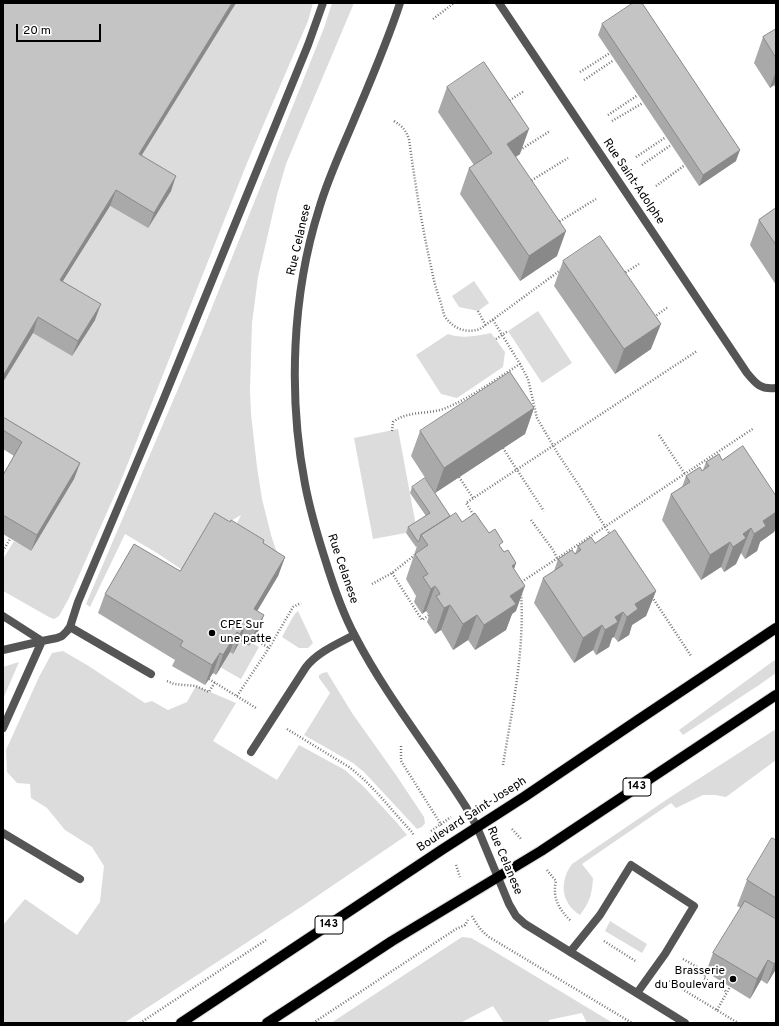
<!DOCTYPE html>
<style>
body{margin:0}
#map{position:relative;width:779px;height:1026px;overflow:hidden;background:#fff;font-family:Overpass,sans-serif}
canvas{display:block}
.frame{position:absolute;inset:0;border:4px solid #000;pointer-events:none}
.scale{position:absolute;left:16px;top:24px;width:85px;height:18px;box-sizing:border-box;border:2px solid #000;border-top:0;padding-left:5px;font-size:12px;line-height:14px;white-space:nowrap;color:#000;-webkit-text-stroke:3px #fff;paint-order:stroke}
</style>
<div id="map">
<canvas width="779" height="1026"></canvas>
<div class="frame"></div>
<div class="scale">20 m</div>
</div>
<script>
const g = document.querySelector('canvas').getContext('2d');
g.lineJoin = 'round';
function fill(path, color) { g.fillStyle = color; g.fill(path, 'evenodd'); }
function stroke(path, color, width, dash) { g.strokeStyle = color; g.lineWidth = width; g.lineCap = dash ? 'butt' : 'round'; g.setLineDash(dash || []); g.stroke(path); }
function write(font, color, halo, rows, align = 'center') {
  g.font = font + ' Overpass,sans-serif'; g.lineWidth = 4; g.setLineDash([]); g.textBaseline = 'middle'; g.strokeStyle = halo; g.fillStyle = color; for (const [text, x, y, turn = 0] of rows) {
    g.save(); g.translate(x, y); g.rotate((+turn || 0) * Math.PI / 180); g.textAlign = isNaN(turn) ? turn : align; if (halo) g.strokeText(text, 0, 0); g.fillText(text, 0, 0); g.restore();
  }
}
const green = new Path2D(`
 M236,3H313L308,21L247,163L120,483L69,598L59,616L54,619L49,617L3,591V559L14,541L31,551L74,479L3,436V382L33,333L54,295L110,206L148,228L133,169Z
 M332,3H354L286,164L277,195L258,277L252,323L250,390L251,414L257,467L262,499L271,535L279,559L228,541L241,515L231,521H226L184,571L157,553L125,534L90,607L86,604L196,347L276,148L324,28Z
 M474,281L489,303L478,311L459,307L452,296Z
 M538,311L572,363L542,383L508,331Z
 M491,333L505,352L503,367L457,398L441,394L416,355L448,334C462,339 477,336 491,333Z
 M398,429L416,526L406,533L373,539L354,438Z
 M298,611L313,643L308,648H299L282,637L294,615Z
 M240,641L249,646L252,643L259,647L241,679L220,667L230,652L233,653Z
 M63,651L87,665L145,703L152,701L168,710L187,702L196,686L236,703L213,741L277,780L299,745L345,770L364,787L398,824L407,835L304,905L124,1023H3V925L25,899L77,935L100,902L104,866L92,847L65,830L47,808L31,798L30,784L17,783L7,772L6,750L39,677L52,653Z
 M776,659V673L759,685L683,735L679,730Z
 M19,662L3,699V667Z
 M327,672L352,713L396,775L424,817L425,823L422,827L417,829L365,773L353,763L304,735L330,693L319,678V675L323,673Z
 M776,729V760L726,797L715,795H703L676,808L671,803L582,864L593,878C592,894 590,902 580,915C561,903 559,882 572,864L669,798Z
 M610,921L647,944L642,953L605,931Z
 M462,937L471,938L487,947L613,1023H587L582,1013L549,1020V1023H504L493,1006L460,1023H331Z`);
const path = new Path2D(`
 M433,19L454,3
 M580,72L610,53
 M584,80L614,60
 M507,102L524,91
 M608,115L638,95
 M394,121C403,127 405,129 409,139C415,183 422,227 432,271C434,282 437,292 441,303C442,307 443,311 444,315C452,328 465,334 480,329L562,269
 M612,121L643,103
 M520,150L550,131
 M636,157L666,137
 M642,165L671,145
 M529,182L568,158
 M656,186L685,165
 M557,223L596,199
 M623,274L639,264
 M478,311L486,326
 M654,317L668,307
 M493,320L520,364L528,379L537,418L558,454L580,487L600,519L611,536
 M496,339L508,331
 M392,431L393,422C408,410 429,415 446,408C472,397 496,379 520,364
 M659,435L685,474
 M503,448L517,470L544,511
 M459,477L473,498
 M475,517L466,503L697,351
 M531,520L553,550L558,560
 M3,551L10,539
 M392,573L422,620L429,615
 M520,582V583L754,428
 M372,584L392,573L416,554
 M652,597L691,656
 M254,639L269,648
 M209,679L256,708
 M167,681L174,684L196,686L209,692L215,682
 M237,696L269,648L293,607L301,603
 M287,729L349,767C373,785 391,810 412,832L414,836
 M401,746V761L442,826
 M503,765C512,710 525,649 521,594
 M512,829L522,840
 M431,831L451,817
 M456,865L460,877
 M547,870L556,881C552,897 559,910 571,921
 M472,916C477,925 481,931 489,937L632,1023
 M604,941L637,962
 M683,959L706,972L704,978L727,992
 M669,981L738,1023
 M717,1010L730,987
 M140,1023L266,940
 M313,1023L456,929L465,925L468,920`);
const service = new Path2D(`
 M3,616L42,641L3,728
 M70,627L151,674
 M3,650L42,641L57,638L62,636L67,631L70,627L78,602L162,403L308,45L323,3
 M251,752L306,667C318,652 337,644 354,635
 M3,833L80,879
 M570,952L600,915L631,865L694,906L665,954L637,993`);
const minor = new Path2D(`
 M499,3L747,373C756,384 761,390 776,388`);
const tertiary = new Path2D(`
 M400,3C387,43 370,82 354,120C342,149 328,178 319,209C292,294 288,396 305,484C310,510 317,534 325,559C333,585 342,612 355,636C386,696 430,750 466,807L477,827L509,904L516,916L525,924L685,1023`);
const primary = new Path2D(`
 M181,1023L443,849L524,797L638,720L776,628
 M267,1023L392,941L541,851L776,695`);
const wall = new Path2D(`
 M3,3H236L142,155L171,191L148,228L110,206L63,281L95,320L72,356L33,333L3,382Z
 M602,24L736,161L699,186L598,35Z
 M776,29V89L774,85L770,88L754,63L763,37Z
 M447,87L520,154L515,157L557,256L520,281L460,194L469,168L474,165L438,112Z
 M776,208V285L750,245L759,220Z
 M563,261L651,349L615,374L554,286Z
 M534,408L525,434L435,493L411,456L420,431Z
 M3,417L80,463L74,479L31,551L3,534V475L14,456L3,449Z
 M722,460L776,496V527L774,532L760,542L757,551L745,559L741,553L740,555L736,564L724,572L721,567L701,580L662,520L671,494L682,487L686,476L703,470L706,462Z
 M412,487L450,516L489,533L501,548L504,552L516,563L514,569L516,611L512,614L506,630L475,650L468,640L453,650L441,630L435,634L427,622L429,616V615L426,611L422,614L414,602L416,596L406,579L417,546L416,547L406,533L408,527L426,516L410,493Z
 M263,543L285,557L278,576L257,611V635L249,646L240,641L233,654L230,652L216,675L213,673L205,685L172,666L175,660L98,613L105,594L180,571Z
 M595,543L656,591L646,616L632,625L629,635L618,642L614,637L612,638L609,647L596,655L593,650L574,663L534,603L543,578L554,571L558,559L575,554L578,546Z
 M776,840V969L767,984L761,980L750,999L706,972L713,953L741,908L737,906L747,880Z`);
const shadedWall = new Path2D(`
 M232,3H236L133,169L139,154Z
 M776,71V79L774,85L770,88Z
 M529,129L520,154L497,170L507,144Z
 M740,150L736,161L699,186L703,175Z
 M176,176L171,191L148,228L154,213Z
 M116,190L110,206L54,295L60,280Z
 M566,231L557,256L520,281L529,256Z
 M101,304L95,320L72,356L78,341Z
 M38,317L33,333L3,382V376Z
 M661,324L651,349L615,374L624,349Z
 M534,408L525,434L435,493L444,468Z
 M80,463L74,479L31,551L37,535Z
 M776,512V527L774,532L760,542L757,551L745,559L754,534L763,521Z
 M751,528L741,553L740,555L736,564L724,572L733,547L743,534Z
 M730,542L721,567L701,580L710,555Z
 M285,557L278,576L250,623L254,609Z
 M516,563L507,588L512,566Z
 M435,586L426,611L422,614L431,589Z
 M525,586L516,611L512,614L506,630L475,650L484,625L510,596Z
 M656,591L646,616L632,625L629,635L618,642L627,617L635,604Z
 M450,605L441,630L435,634L444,608Z
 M623,612L614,637L612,638L609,647L596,655L605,630L615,617Z
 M264,615L257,635L249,646L257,627Z
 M477,615L468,640L453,650L463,624Z
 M247,621L240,641L233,654L240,634Z
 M602,625L593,650L574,663L583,638Z
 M237,632L230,652L216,675L223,655Z
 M220,653L213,673L205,685L212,665Z
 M768,960L761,980L750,999L757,979Z
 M776,961V969L767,984L774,964Z`);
const building = new Path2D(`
 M3,3H232L139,154L176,176L154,213L116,190L60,280L101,304L78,341L38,317L3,376Z
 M633,3H642L740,150L703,175L602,24Z
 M776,29V58L763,37Z
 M484,62L529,129L507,144L566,231L529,256L469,168L492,153L447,87Z
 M776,208V245L759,220Z
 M600,236L661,324L624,349L563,261Z
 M510,372L534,408L444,468L420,431Z
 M3,417L80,463L37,535L3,515V475L22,442L3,430Z
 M743,446L776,496V512L763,521L766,526L754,534L751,528L743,534L746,538L733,547L730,542L710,555L671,494L690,482L686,476L700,467L702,471L709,466L706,462L719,454L722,460Z
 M425,478L450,516L421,535L419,541L418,542L408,527L430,513L412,487Z
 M215,513L230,522L231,520L264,540L263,543L285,557L254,609L264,615L257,627L247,621L240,634L237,632L223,655L220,653L212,665L180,646L183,641L105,594L134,544L180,571Z
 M456,513L462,522L475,513L489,533L495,529L503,542L499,545L504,552L508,550L516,563L512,566L525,586L510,596L516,604L484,625L477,615L463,624L450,605L444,608L436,596L440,594L438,590L435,586L431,589L423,577L428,574L415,554L428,545L421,535Z
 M615,530L656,591L635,604L638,609L627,617L623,612L615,617L618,622L605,630L602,625L583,638L543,578L563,565L558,559L572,550L575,554L581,550L578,546L591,537L595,543Z
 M772,838L776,840V898L747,880Z
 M745,901L776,919V961L774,964L768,960L757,979L713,953Z`);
const markers = [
 [212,633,4,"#000"],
 [733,979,4,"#000"]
];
const shields = [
 [637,787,28],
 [329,925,28]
];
const shieldNames = [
 ["143",637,787],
 ["143",329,925]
];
const streetNames = [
 ["Rue Saint-Adolphe",633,182,56],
 ["Rue Celanese",300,240,-77],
 ["Rue Celanese",342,569,71],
 ["Boulevard Saint-Joseph",472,815,-33],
 ["Rue Celanese",504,861,67]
];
const poiNames = [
 ["CPE Sur",220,626],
 ["une patte",220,640],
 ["Brasserie",725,972,"right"],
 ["du Boulevard",725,986,"right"]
];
fill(green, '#dcdcdc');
stroke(primary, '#dbdbdb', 12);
stroke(path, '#777', 2.5, [1, 2]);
stroke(service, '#555', 8);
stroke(minor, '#555', 8);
stroke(tertiary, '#555', 8);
stroke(primary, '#000', 10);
fill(wall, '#a9a9a9');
fill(shadedWall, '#898989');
fill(building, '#c4c4c4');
stroke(building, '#898989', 1);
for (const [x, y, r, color] of markers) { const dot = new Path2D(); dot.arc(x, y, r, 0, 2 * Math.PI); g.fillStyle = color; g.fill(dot); stroke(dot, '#fff', 1.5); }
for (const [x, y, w] of shields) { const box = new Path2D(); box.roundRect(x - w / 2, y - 9, w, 18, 3); g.fillStyle = '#fff'; g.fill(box); stroke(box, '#000', 1); }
write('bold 11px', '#000', null, shieldNames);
write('12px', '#000', '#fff', streetNames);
write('12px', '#000', '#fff', poiNames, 'left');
</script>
